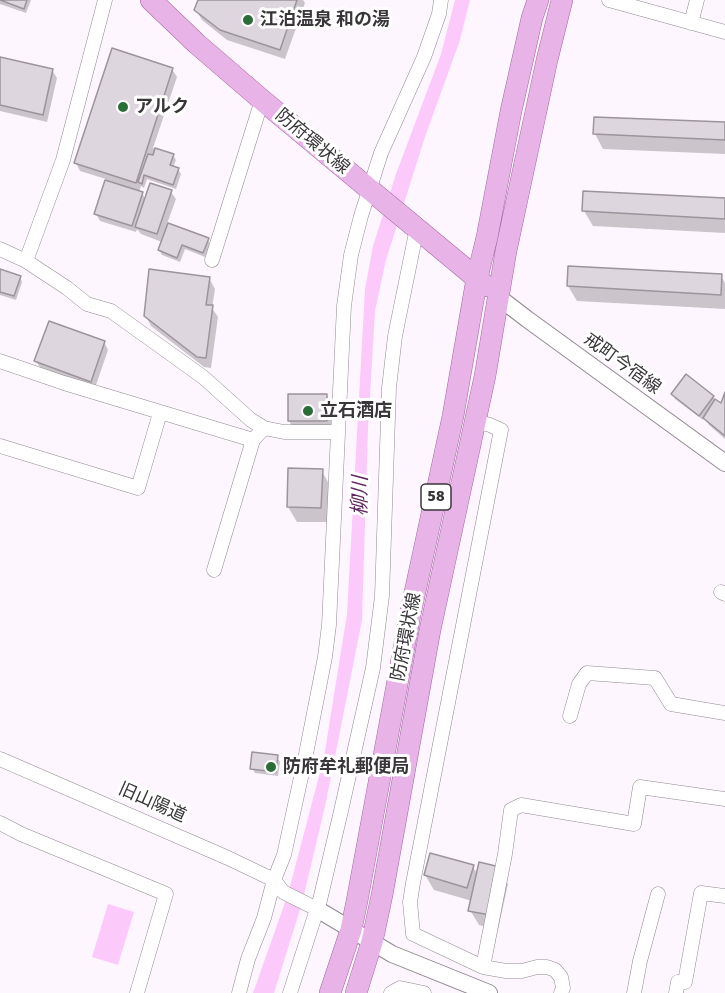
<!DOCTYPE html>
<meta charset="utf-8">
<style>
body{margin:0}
canvas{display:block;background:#fef6fe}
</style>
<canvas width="725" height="993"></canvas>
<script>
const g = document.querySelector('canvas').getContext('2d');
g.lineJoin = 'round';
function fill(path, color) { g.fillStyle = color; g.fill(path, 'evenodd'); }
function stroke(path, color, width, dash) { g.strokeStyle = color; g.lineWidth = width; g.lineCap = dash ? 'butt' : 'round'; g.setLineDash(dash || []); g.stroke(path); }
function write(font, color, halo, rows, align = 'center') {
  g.font = font + ' Signika,"Noto Sans JP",sans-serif'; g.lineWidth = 6; g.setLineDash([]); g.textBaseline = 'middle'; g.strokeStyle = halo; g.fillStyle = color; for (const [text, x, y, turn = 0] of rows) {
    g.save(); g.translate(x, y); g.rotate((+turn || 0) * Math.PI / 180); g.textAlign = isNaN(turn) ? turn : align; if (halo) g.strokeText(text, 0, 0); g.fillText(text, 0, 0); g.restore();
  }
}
const water = new Path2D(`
 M455,0H470L460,40L425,137L386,260L375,311L368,429L362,620L326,802L302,903L274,993H253L288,894L324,757L347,614L365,289L373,246L396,174L441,54Z
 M108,904L134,912L118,965L92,957Z`);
const shadow = new Path2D(`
 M0,0H31L26,13L0,4Z
 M199,0H303L305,3L285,59L227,40L202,20L196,10Z
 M0,59L52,70L57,78L47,122L0,111Z
 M172,69L177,77L153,148L173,155L176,160L173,167L178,169L181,174L176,189L147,179L144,188L141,186L139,192L142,193L146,200L171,192L176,199L167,224L208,240L210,244L205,257L185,249L180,262L162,255L159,250L162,242L141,234L137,229L136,232L100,221L96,214L106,179L80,171L76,163Z
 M725,124V154L603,149L595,134Z
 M725,200V233L593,226L584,211Z
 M0,271L20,277L22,282L16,300L0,295Z
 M721,276L725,283V309L577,301L568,286Z
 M209,278L215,289L212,308L218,317L211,368L204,367L151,326L145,315Z
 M104,342L108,350L95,388L41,369L36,361Z
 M686,377L713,397L716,401L722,406L725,397V439L709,425L704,418L703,420L675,399L672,394Z
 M289,395H326L331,403V429H294L289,421Z
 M322,471L330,486L329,522H297L288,507Z
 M277,757L280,762L278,776L255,773L252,768Z
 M473,867L478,875L499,869L508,884L498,930L479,925L470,910L472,901L434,890L425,875Z`);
const building = new Path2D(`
 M0,0H27L24,9Z
 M198,0H297L280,50L220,30L194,10Z
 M112,48L173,68L136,183L74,163Z
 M0,57L53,69L43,115L0,105Z
 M594,117L725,122V140L593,134Z
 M155,148L174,154L170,165L179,168L173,185L144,175L142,184L138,182L148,154L153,155Z
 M105,180L143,192L132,226L94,214Z
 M150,183L172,190L157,234L135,227Z
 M583,191L725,198V219L582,211Z
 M168,223L209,238L203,253L182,245L177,258L158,250Z
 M568,266L722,274L721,295L567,286Z
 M0,269L21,276L14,296L0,292Z
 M149,269L210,277L206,305H213L206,358L197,357L144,316Z
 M49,321L105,341L91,382L34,361Z
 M686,374L714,396L699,416L671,394Z
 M725,392V436L703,418L715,399L721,403Z
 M288,394H327V421H288Z
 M288,468L323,469L321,508L287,507Z
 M252,752L278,755L276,772L250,769Z
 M430,853L474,865L467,888L424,875Z
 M479,862L500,867L490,915L468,911Z`);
const minor = new Path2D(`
 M609,0L725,32
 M691,23L697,0
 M0,249L26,261L67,288L87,304L111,311L203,377L251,420L264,428
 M212,260L262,100
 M26,261L63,160L105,0
 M0,361L64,383L253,440
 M475,421L490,425L501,430L413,883L410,902L413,934L483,967L506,971H522L537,967H547L555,970L561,977L563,988L561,993
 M0,446L138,488L160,413
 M214,570L253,440L264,428L284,432H338
 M721,592L725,594
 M570,716L579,684L587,673L655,678L671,704L725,713
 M0,759L228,858L274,880L283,892L317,909
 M0,823L21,834L166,894L137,993
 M483,967L505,854L511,810L521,805L634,824L640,787L725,799
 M239,993L248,959L264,918L274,880L284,855L305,759L325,657L329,625L344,306L351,255L361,216L374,175L381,153L424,57L439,14L441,0
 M290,993L320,900L341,811L373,668L382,596L389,388L395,336L417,228
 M391,993L400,988L424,993
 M634,993L640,961L658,894
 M676,993L678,982H685L701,893L725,896`);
const tertiary = new Path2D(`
 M497,296L527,319L725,463
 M317,909L392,954L489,993`);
const primary = new Path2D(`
 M151,0L197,44L262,100L486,286
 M330,993L351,930L357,901L410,615L453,416L477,278L487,237L511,111L532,18L538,0
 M356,993L372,942L382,895L430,630L485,376L506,251L547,60L562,0`);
const markers = [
 [248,20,6,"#2a6d38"],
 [123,107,6,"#2a6d38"],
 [308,411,6,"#2a6d38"],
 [271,767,6,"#2a6d38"]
];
const shields = [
 [436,497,30]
];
const shieldNames = [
 ["58",436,497]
];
const poiNames = [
 ["江泊温泉 和の湯",260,20],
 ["アルク",135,107],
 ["立石酒店",320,411],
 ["防府牟礼郵便局",283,767]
];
const streetNames = [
 ["防府環状線",312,142,40],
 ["戒町今宿線",622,364,36],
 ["防府環状線",407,637,-79],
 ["旧山陽道",152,803,24]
];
const waterNames = [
 ["柳川",361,496,-89]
];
fill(water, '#fccafa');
fill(shadow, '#0003');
fill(building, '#ded6de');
stroke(building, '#9c949b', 1.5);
stroke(minor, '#918a91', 15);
stroke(tertiary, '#918a91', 18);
stroke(primary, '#a167a0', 22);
stroke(minor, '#fff', 14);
stroke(tertiary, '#fff', 16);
stroke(primary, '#e8b3e7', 21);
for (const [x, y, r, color] of markers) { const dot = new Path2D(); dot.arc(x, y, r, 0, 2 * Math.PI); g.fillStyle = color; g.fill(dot); stroke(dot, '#fff', 2); }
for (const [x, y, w] of shields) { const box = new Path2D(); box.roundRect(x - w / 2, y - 13, w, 26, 4.5); g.fillStyle = '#fff'; g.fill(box); stroke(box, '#393639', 1.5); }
write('bold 16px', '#393639', null, shieldNames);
write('bold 18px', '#393639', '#fff', poiNames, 'left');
write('18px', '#393639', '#fff', streetNames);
write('italic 20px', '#60265f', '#fff', waterNames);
</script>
